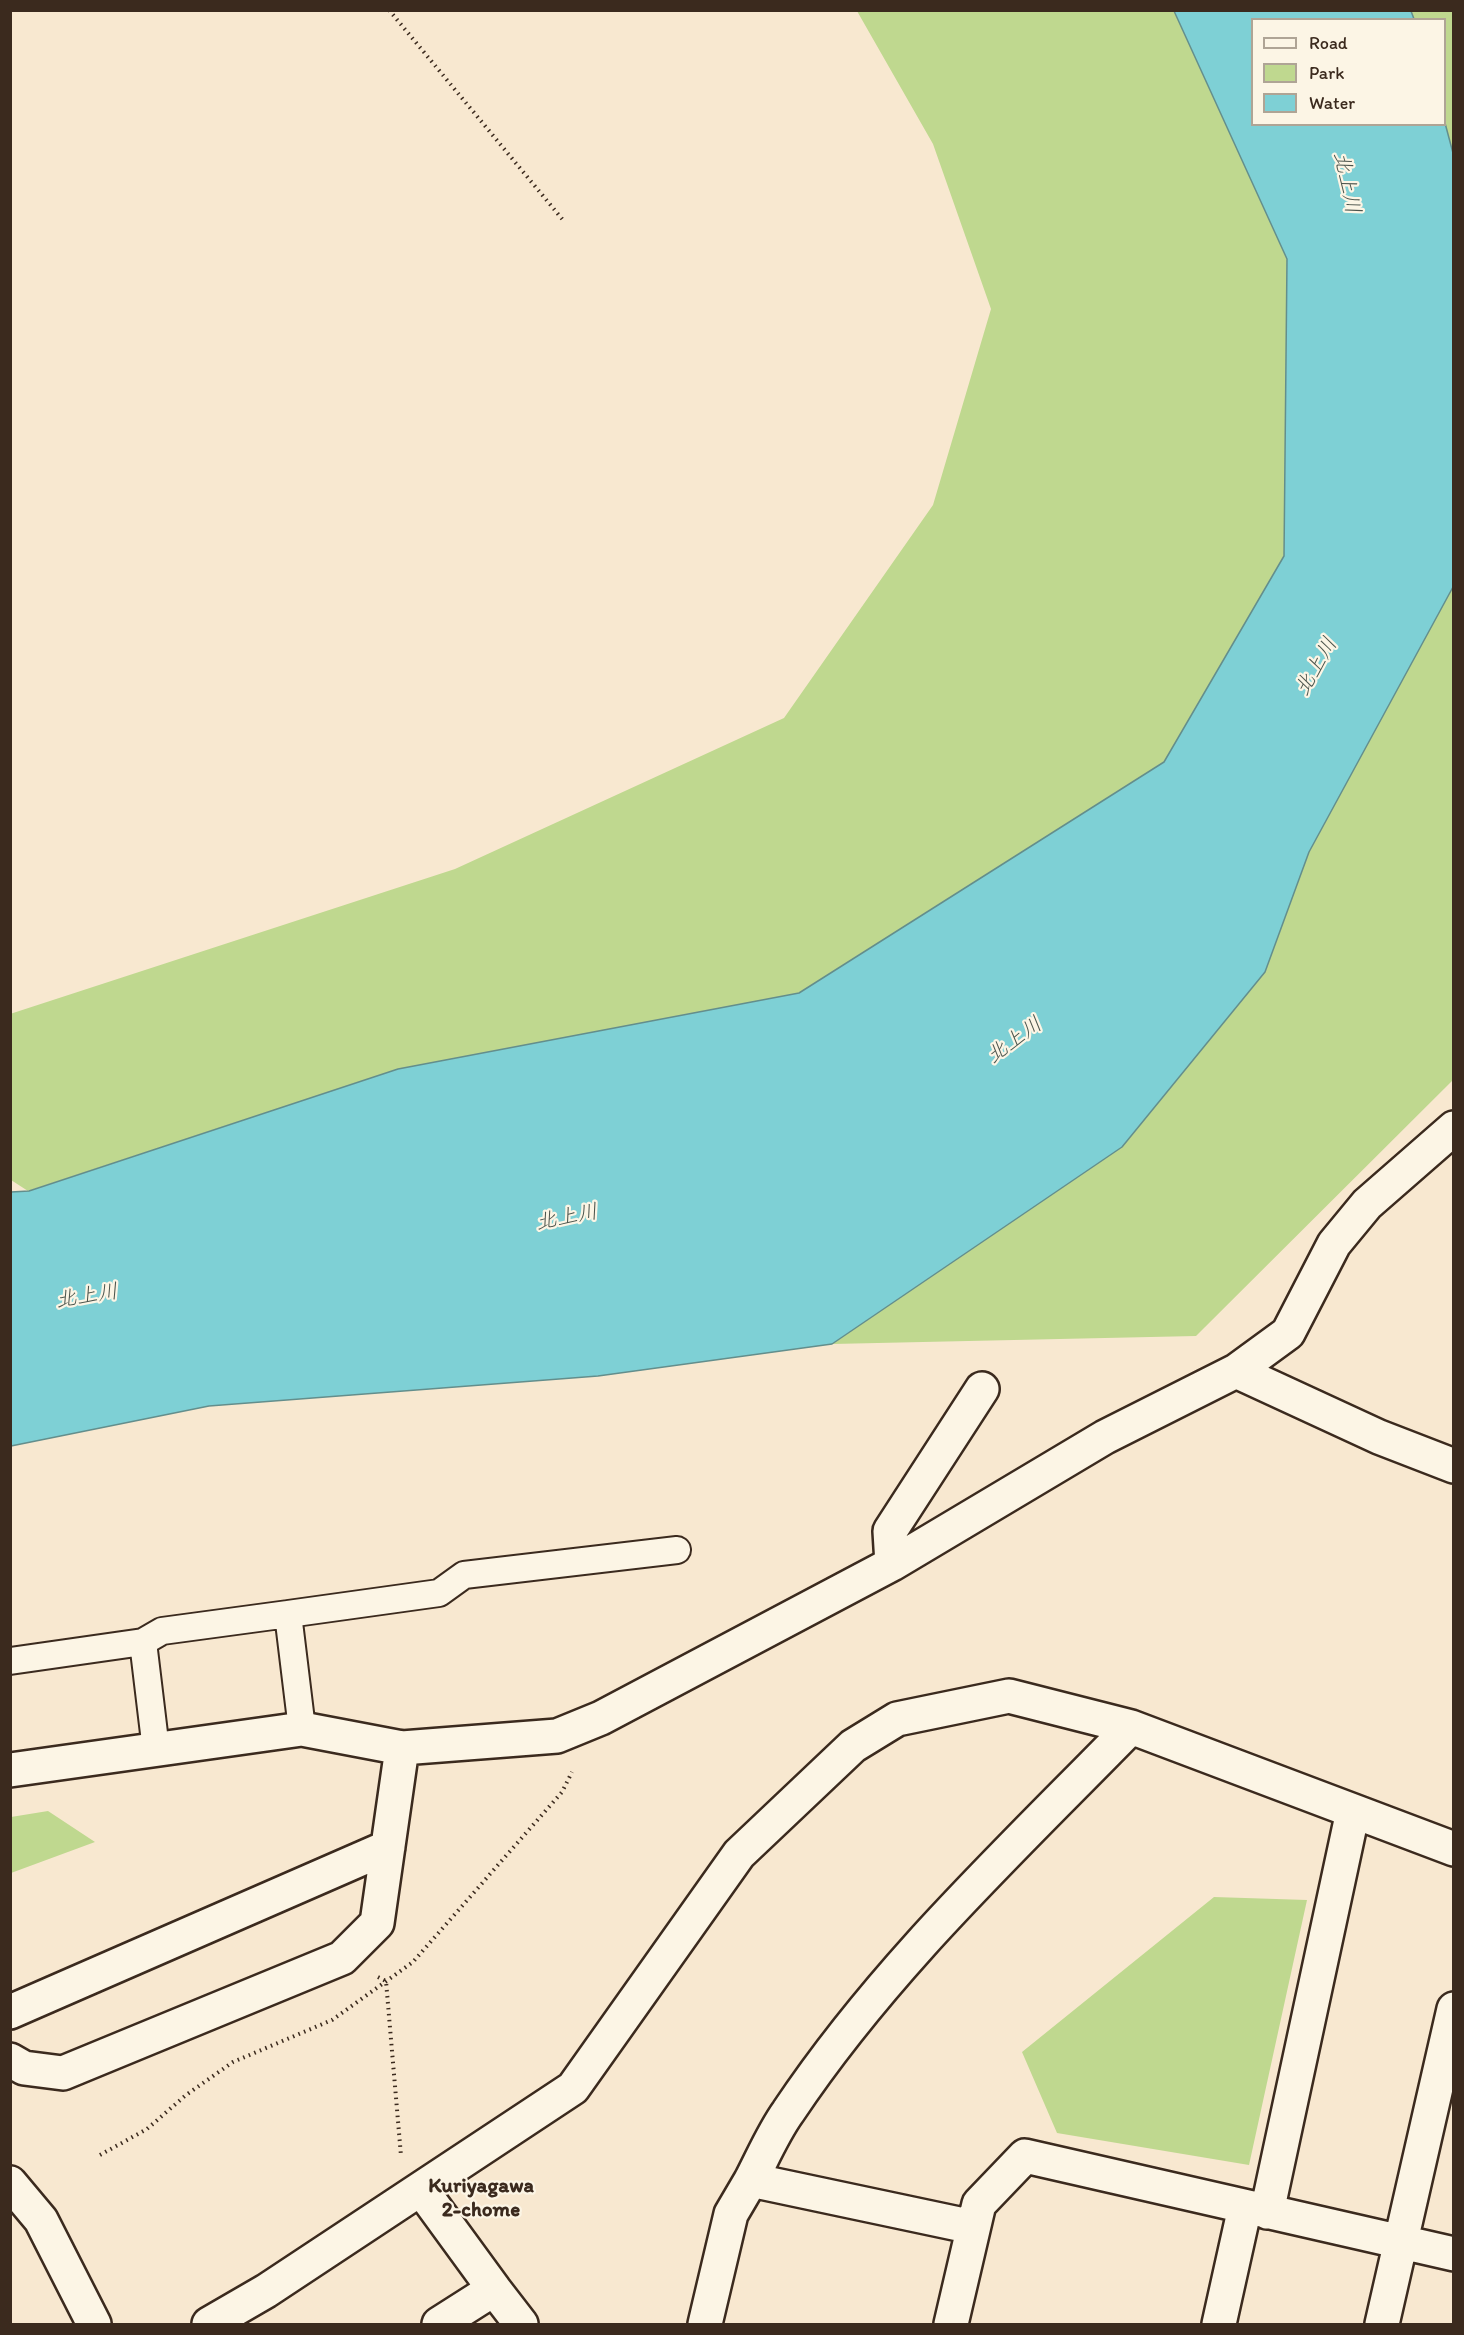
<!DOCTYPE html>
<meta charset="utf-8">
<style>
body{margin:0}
#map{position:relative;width:1464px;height:2335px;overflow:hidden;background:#f8e8d0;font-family:Itim,sans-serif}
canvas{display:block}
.frame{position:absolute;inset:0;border:12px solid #3b2a1e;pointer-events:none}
.legend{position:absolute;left:1251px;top:18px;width:195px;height:108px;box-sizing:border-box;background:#fcf5e5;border:2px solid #afa495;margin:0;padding:8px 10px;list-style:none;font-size:18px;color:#3b2a1e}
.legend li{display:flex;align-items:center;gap:12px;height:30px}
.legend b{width:30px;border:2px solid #afa495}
</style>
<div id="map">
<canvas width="1464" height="2335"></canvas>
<div class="frame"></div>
<ul class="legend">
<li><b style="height:8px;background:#fcf5e5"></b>Road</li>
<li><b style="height:16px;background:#bfd88f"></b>Park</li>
<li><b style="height:16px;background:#7ed0d5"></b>Water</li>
</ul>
</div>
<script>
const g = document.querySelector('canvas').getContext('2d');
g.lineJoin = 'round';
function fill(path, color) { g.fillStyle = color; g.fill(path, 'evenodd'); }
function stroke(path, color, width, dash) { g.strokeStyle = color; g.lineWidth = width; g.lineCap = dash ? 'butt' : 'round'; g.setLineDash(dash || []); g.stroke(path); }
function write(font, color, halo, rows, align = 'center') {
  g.font = font + ' Itim,"Klee One",sans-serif'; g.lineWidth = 4.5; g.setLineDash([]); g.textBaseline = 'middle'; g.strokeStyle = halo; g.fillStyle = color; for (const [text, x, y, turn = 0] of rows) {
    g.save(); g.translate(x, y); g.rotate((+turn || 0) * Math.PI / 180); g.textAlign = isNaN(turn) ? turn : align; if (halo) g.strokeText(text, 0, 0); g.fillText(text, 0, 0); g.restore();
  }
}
const green = new Path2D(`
 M857,11H1174L1287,259L1284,556L1164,762L799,993L398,1069L28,1191L11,1180L10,1014L455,869L784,718L933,505L991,309L933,144Z
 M1411,11H1453V153L1445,123L1444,20L1414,19Z
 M1453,587V1080L1196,1336L832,1344L1122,1147L1265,972L1309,852Z
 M48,1811L95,1842L11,1873V1817Z
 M1214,1897L1307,1900L1249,2165L1057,2133L1022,2052Z`);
const water = new Path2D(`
 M1174,11H1411L1414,19L1252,20V124L1445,123L1453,153V587L1309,852L1265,972L1122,1147L832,1344L598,1376L209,1406L11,1446V1192L29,1191L398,1069L799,993L1164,762L1284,556L1287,259Z`);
const path = new Path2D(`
 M389,10L563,220
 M378,1977L386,1981L401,2156
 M100,2155L147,2129L186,2095L233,2062L332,2020L413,1962L562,1792L572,1772`);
const service = new Path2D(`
 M288,1614L439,1593L464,1575L677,1550
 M143,1642L162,1631L288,1614L302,1729
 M10,1661L143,1642L156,1750`);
const minor = new Path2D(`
 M1236,1371L1288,1333L1334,1244L1367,1204L1454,1128
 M892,1564L890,1531L982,1389
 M10,1770L302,1729L402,1748L557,1736L601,1718L892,1564L1105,1437L1236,1371L1379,1437L1454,1466
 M10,2012L388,1847
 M10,2060L24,2068L63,2073L342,1958L377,1923L402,1748
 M751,2180C763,2157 773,2133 788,2112C884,1968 1011,1850 1131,1727
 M10,2183L41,2220L94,2324
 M421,2189L494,2289
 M1267,2212L1353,1811
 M209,2324L266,2291L573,2088L739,1854L853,1746L897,1719L1009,1696L1131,1727L1454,1849
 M439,2324L494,2289L521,2324
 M705,2324L731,2214L751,2180L973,2227
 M951,2324L979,2204L1025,2156L1454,2254
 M1219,2324L1245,2207
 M1382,2324L1454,2009`);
const waterNames = [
 ["北上川",1346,183,78],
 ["北上川",1317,667,-60],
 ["北上川",1015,1041,-36],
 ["北上川",567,1218,-11],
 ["北上川",87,1297,-9]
];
const neighbourhoodNames = [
 ["Kuriyagawa",481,2187],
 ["2-chome",481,2211]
];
fill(green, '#bfd88f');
fill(water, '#7ed0d5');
stroke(water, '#638e8c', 1.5);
stroke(service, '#3b2a1e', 30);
stroke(minor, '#3b2a1e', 38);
stroke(path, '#3b2a1e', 4, [1.5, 4.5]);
stroke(service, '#fcf5e5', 26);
stroke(minor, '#fcf5e5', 33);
write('italic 21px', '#4c544c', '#fcf5e5', waterNames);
write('bold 21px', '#3b2a1e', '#fcf5e5', neighbourhoodNames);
</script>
